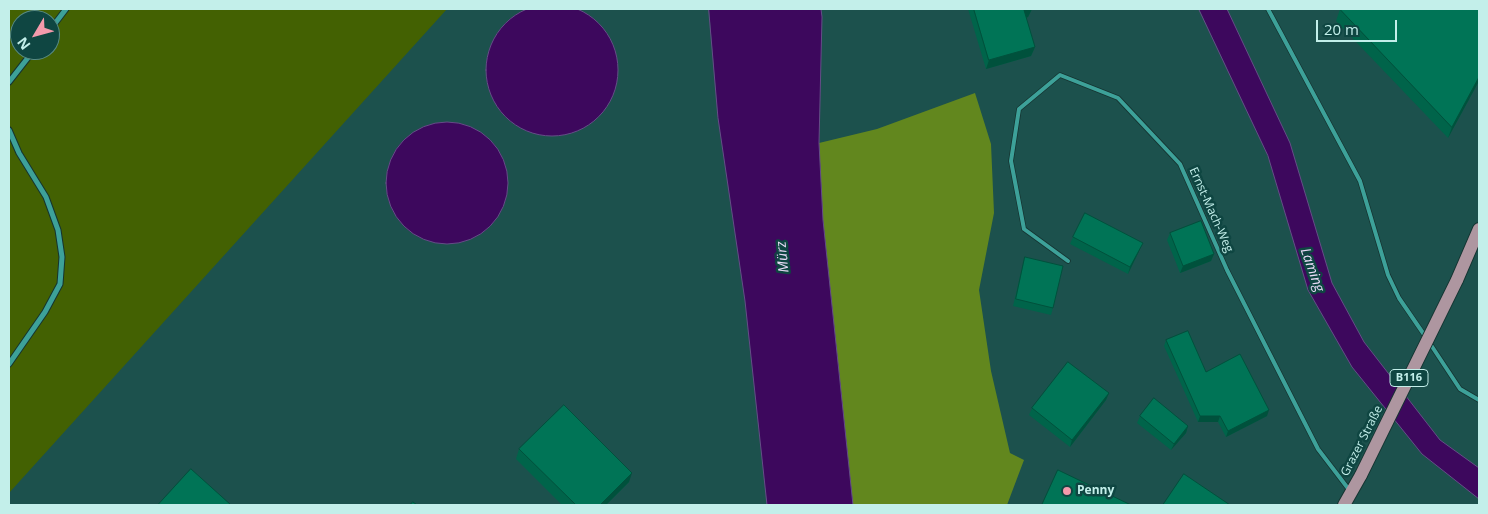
<!DOCTYPE html>
<meta charset="utf-8">
<style>
body{margin:0}
#map{position:relative;width:1488px;height:514px;overflow:hidden;background:#1c514d;font-family:"Open Sans",sans-serif}
canvas{display:block}
.frame{position:absolute;inset:0;border:10px solid #c3efea;pointer-events:none}
.north{position:absolute;left:10px;top:10px;width:50px;height:50px;box-sizing:border-box;background:#0f4642;border:1px solid #578a85;border-radius:50%;rotate:233deg;font-size:14px;font-weight:700;line-height:20px;text-align:center;color:#c3efea}
.north::after{content:'';display:block;margin:auto;width:18px;height:22px;background:#f39aab;clip-path:polygon(50% 0,100% 100%,50% 72%,0 100%)}
.scale{position:absolute;left:1316px;top:20px;width:81px;height:22px;box-sizing:border-box;border:2px solid #c3efea;border-top:0;padding-left:6px;font-size:15px;line-height:18px;white-space:nowrap;color:#c3efea;-webkit-text-stroke:4px #0f4642;paint-order:stroke}
</style>
<div id="map">
<canvas width="1488" height="514"></canvas>
<div class="frame"></div>
<div class="north">N</div>
<div class="scale">20 m</div>
</div>
<script>
const g = document.querySelector('canvas').getContext('2d');
g.lineJoin = 'round';
function fill(path, color) { g.fillStyle = color; g.fill(path, 'evenodd'); }
function stroke(path, color, width, dash) { g.strokeStyle = color; g.lineWidth = width; g.lineCap = dash ? 'butt' : 'round'; g.setLineDash(dash || []); g.stroke(path); }
function write(font, color, halo, rows, align = 'center') {
  g.font = font + ' "Open Sans",sans-serif'; g.lineWidth = 5; g.setLineDash([]); g.textBaseline = 'middle'; g.strokeStyle = halo; g.fillStyle = color; for (const [text, x, y, turn = 0] of rows) {
    g.save(); g.translate(x, y); g.rotate((+turn || 0) * Math.PI / 180); g.textAlign = isNaN(turn) ? turn : align; if (halo) g.strokeText(text, 0, 0); g.fillText(text, 0, 0); g.restore();
  }
}
const green = new Path2D(`
 M9,9H447L9,493ZM20,20H50V50H20Z`);
const forest = new Path2D(`
 M975,93L991,144L994,213L979,290L991,371L1010,453L1024,460L1007,505H853L823,220L819,143L877,129Z`);
const water = new Path2D(`
 M486 70a66 66 0 1 1 132 0a66 66 0 1 1-132 0Z
 M709,9H821L822,17L819,143L823,220L853,505H767L745,301L718,118Z
 M1199,9H1227L1290,143L1332,283L1364,342L1440,440L1479,468V499L1422,454L1352,367L1308,290L1268,156Z
 M386 183a61 61 0 1 1 122 0a61 61 0 1 1-122 0Z`);
const service = new Path2D(`
 M1268,9L1360,181L1388,275L1399,298L1425,336
 M1068,261L1024,229L1011,161L1019,109L1060,75L1118,98L1180,164L1227,270L1318,449L1350,491
 M1429,342L1460,389L1479,400`);
const minor = new Path2D(`
 M50,30L66,9
 M9,82L34,50
 M9,130L19,153L46,197L58,230L62,257L60,284L45,312L9,364`);
const primary = new Path2D(`
 M1457,280L1479,229
 M1344,505L1361,475`);
const primaryBridge = new Path2D(`
 M1361,475L1457,280`);
const wall = new Path2D(`
 M968,9H1032L1028,17L1026,18L1035,47L1031,56L986,69Z
 M1340,9L1479,81L1448,138L1336,21Z
 M1170,233L1214,254L1211,261L1180,273L1167,240Z
 M1073,237L1140,249L1128,274L1070,244Z
 M1025,257L1053,308L1051,315L1013,306L1023,264Z
 M1166,340L1206,372L1267,416L1226,437L1218,422H1198L1164,346Z
 M1109,393L1106,400L1070,447L1029,415L1032,408Z
 M1140,416L1188,426L1186,433L1171,450L1137,423Z
 M519,449L629,482L606,505H562L516,459Z`);
const shadedWall = new Path2D(`
 M1029,9H1032L1028,17L1021,20L1024,10Z
 M1035,47L1031,56L986,69L989,60Z
 M1479,77V81L1448,138L1452,127Z
 M1143,243L1140,249L1128,274L1130,267Z
 M1214,254L1211,261L1180,273L1183,266Z
 M1109,393L1106,400L1070,447L1072,440Z
 M1269,410L1267,416L1226,437L1228,431Z
 M1200,416H1220L1218,422H1198Z
 M1188,426L1186,433L1171,450L1174,444Z
 M632,473L629,482L606,505H600Z`);
const building = new Path2D(`
 M974,9H1029L1024,10L1035,47L989,60Z
 M1340,9H1479V77L1452,127Z
 M1085,213L1143,243L1130,267L1073,237Z
 M1201,221L1214,254L1183,266L1170,233Z
 M1025,257L1063,266L1053,308L1016,299Z
 M1188,331L1206,372L1240,354L1269,410L1228,431L1220,416H1200L1166,340Z
 M1068,362L1109,393L1072,440L1032,408Z
 M1154,398L1188,426L1174,444L1140,416Z
 M564,405L632,473L600,505H576L519,449Z
 M191,469L231,505H158Z
 M1058,470L1131,505H1042Z
 M1184,474L1230,505H1163Z
 M413,502L417,505H410Z`);
const markers = [
 [1067,491,5,"#f39aab"]
];
const shields = [
 [1409,378,38]
];
const shieldNames = [
 ["B116",1409,378]
];
const streetNames = [
 ["Ernst-Mach-Weg",1211,210,66],
 ["Grazer Straße",1362,441,-63]
];
const poiNames = [
 ["Penny",1077,491]
];
const waterNames = [
 ["Mürz",783,257,-96],
 ["Laming",1312,270,70]
];
fill(green, '#436102');
fill(forest, '#62871e');
fill(water, '#3d085d');
stroke(water, '#654d87', 1);
stroke(service, '#153431', 5.5);
stroke(minor, '#153431', 7);
stroke(primary, '#153431', 14);
stroke(service, '#3da199', 4);
stroke(minor, '#3da199', 5);
stroke(primary, '#ae96a0', 12);
stroke(primaryBridge, '#153431', 14, []);
stroke(primaryBridge, '#ae96a0', 12);
fill(wall, '#00644a');
fill(shadedWall, '#00513c');
fill(building, '#007456');
stroke(building, '#00513c', 1);
for (const [x, y, r, color] of markers) { const dot = new Path2D(); dot.arc(x, y, r, 0, 2 * Math.PI); g.fillStyle = color; g.fill(dot); stroke(dot, '#0f4642', 2); }
for (const [x, y, w] of shields) { const box = new Path2D(); box.roundRect(x - w / 2, y - 8.5, w, 17, 4); g.fillStyle = '#0f4642'; g.fill(box); stroke(box, '#c3efea', 1); }
write('bold 11px', '#c3efea', null, shieldNames);
write('12px', '#c3efea', '#0f4642', streetNames);
write('bold 12px', '#c3efea', '#0f4642', poiNames, 'left');
write('italic 14px', '#eadcf8', '#0f4642', waterNames);
</script>
